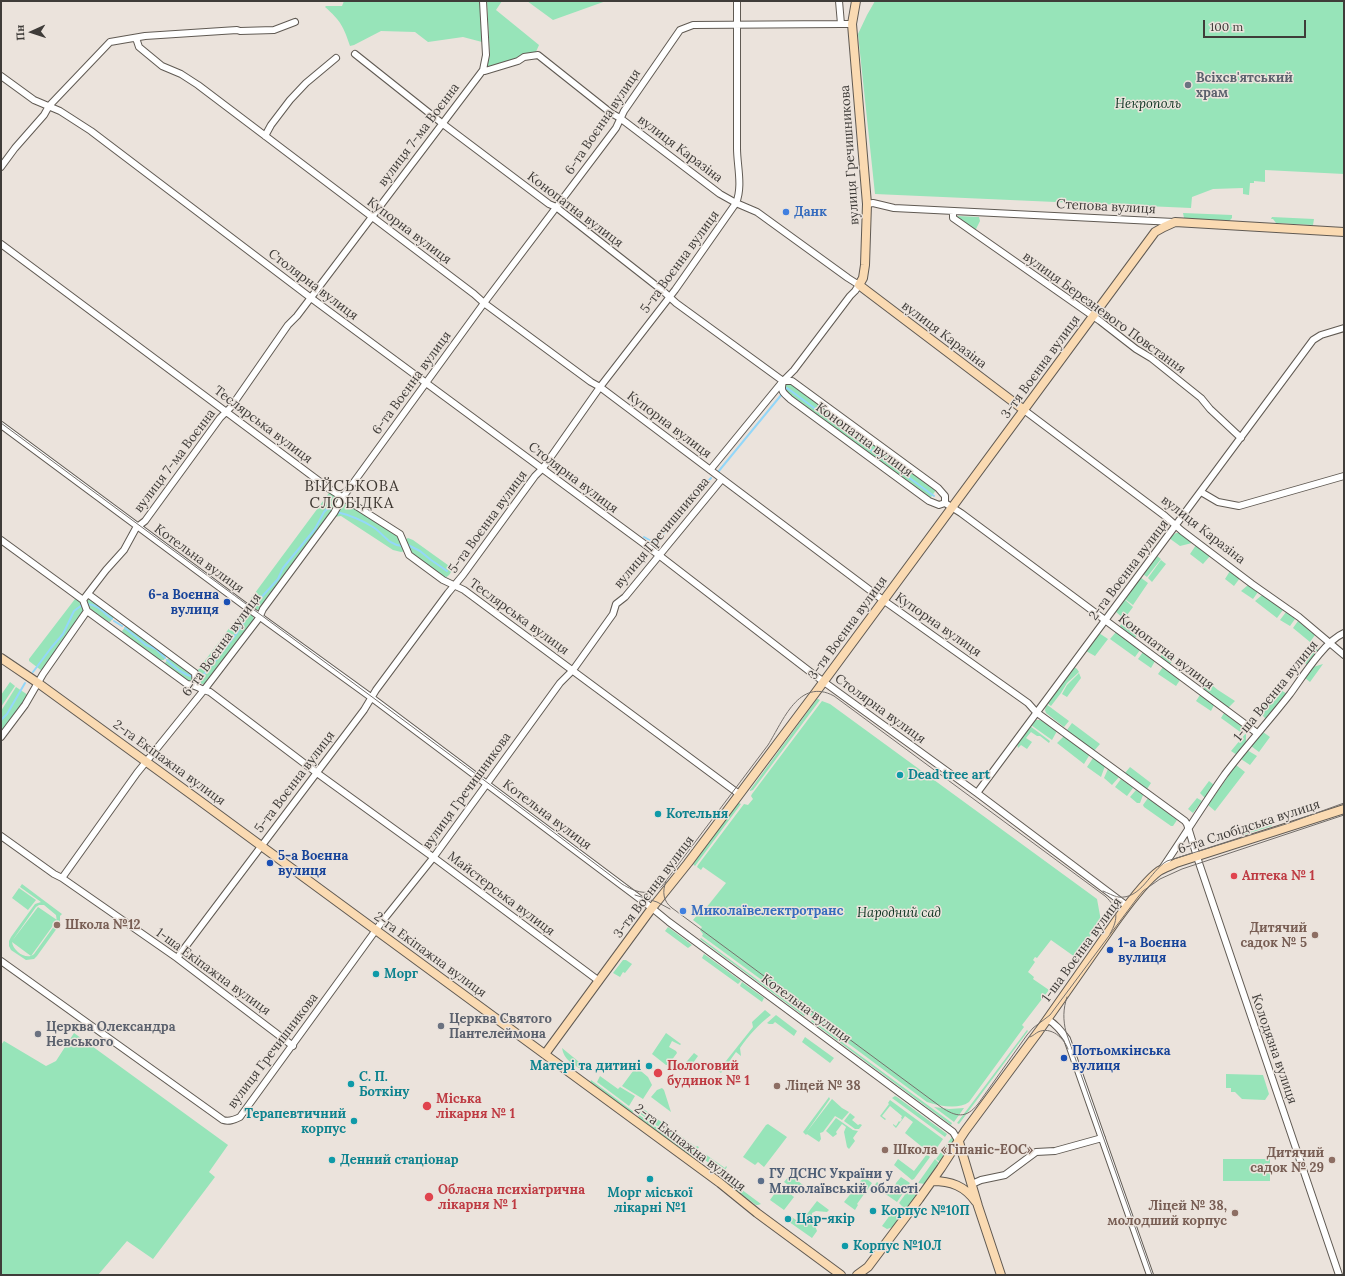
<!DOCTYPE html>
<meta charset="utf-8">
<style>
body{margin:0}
#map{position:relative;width:1345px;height:1276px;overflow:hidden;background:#ebe3dc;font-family:Lora,serif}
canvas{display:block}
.frame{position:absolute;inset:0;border:2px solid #3f3c39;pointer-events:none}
.north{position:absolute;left:12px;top:12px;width:40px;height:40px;-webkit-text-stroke:3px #ebe3dc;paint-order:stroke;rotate:267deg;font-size:11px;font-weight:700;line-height:16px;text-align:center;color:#3f3c39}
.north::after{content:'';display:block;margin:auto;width:14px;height:18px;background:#3f3c39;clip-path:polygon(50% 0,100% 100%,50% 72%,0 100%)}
.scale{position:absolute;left:1203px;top:20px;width:103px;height:18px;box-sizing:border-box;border:2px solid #3f3c39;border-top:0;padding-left:5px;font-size:12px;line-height:14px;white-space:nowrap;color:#3f3c39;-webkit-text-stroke:3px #ebe3dc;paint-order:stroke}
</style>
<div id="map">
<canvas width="1345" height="1276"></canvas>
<div class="frame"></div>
<div class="north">Пн</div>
<div class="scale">100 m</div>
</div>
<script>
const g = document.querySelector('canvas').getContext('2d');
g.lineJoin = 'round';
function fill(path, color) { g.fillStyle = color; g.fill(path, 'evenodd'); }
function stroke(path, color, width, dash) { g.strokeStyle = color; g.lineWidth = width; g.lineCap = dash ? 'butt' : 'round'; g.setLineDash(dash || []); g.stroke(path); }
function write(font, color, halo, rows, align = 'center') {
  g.font = font + ' Lora,serif'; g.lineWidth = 3; g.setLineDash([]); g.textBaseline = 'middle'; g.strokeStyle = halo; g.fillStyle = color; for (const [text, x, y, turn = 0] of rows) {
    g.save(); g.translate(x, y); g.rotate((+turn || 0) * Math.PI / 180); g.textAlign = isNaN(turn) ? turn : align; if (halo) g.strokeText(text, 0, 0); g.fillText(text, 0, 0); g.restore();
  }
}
const green = new Path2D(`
 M344,1H480L482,42L463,37L428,42L415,32L381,31L354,45L350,46C344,27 340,20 325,7L326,6H342Z
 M487,1H502L496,10L539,45L535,54L489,69L487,66L490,55Z
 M527,1H606L553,20Z
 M875,1H1344V174L1265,170V182L1254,181V183H1250L1249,195L1243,194V188L1213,189L1192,197L1191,208L875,194L858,34L867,15Z
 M1183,213L1232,215V218L1229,221L1186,219L1184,218Z
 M957,216L979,217L980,221L975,231L957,218Z
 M1272,217L1314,219L1313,225L1276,223L1273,219H1271Z
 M790,382L936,490L929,500L791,397L783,389L784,383Z
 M329,493H332L339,498L338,500L323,526L260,609L257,610L249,604V601Z
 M347,502L396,534L401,538L405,551L401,552L393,550L341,516L333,517L343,503Z
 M1176,533H1179L1192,543L1180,546L1169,538Z
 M408,538L413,540L452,568C451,574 449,576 443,579L410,554L406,544V539Z
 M1196,545L1210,556L1203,564L1190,554Z
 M1157,556L1161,559L1147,577L1143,574Z
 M1161,560L1166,564L1152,582L1148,578Z
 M1230,571L1240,578L1234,586L1225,579Z
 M1140,577L1148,583L1133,605L1125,599Z
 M1248,585L1258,592L1253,599L1241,591Z
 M1262,595L1283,610L1277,618L1255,601Z
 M78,598L82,601L84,613L42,671L29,661V659L75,599Z
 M89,599H92L113,615L114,617L110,622L107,621L88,607L87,601Z
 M1124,599L1133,607L1124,619L1115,611Z
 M246,610L253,616L254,621L206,684H202L197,680L196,674L198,670L242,611Z
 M1286,612L1295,619L1290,626L1280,620Z
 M1125,620L1140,631L1135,638L1119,627Z
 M1298,621L1315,635L1310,642L1293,628Z
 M126,626H129L166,655L164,660H159L124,634L122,631Z
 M1116,632L1140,650L1135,657L1110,639Z
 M1099,633L1108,639L1095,656L1086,651Z
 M1310,644L1319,651L1308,665L1299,659Z
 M1165,650L1175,658L1170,664L1160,657Z
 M1143,652L1155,661L1151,668L1138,659Z
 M169,658L174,659L193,673V682L191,683L166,666L165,663Z
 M1323,664L1310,682L1305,678L1313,667Z
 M1074,667L1077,669L1079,672L1067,683L1061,693L1051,706L1047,703Z
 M1163,667L1180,680L1176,686L1158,674Z
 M1079,673L1081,678L1067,697L1062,694L1067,685Z
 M1207,681L1218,690L1235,701L1228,708L1202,688Z
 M10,682L15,686L1,707V695Z
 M16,687L28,695L1,735V711Z
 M1278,688L1287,694L1266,719L1263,716L1260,711Z
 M1200,695L1214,705L1211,711L1196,701Z
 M817,699H818L820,700L753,790L750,791V790Z
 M822,701L830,704L1097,899L1101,921L1075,957L1051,940L1037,958L1035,957L1033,960L1035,962L1028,972L1034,977L1033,979L1049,990L1022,1025L1024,1027L969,1102C958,1110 940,1106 927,1102L810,1015L814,1010L813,1009L808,1014L702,936L703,934L700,930L702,927L693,920L704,907L706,908L726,883L703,867L701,870L697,867L698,865L744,804L748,805L753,799L751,796L752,794Z
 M1046,704L1069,721L1064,727L1046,713L1045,710Z
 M1224,713L1241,726L1245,731L1243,734L1221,718Z
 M1035,720H1040L1057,731L1052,740L1031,725Z
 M1072,723L1100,744L1094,751L1067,730Z
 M1030,726L1050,741L1049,743L1040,736H1037L1031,732L1026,738L1032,742L1027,749L1021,745L1018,748L1017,744Z
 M1263,732L1270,737L1259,752L1251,746L1261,733Z
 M1246,733V742L1237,755L1231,751Z
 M1064,736L1090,754L1084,764L1057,743Z
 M1247,750L1257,756L1250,765L1241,759Z
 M1093,758H1096L1105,766L1101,777L1087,767Z
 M1236,765L1245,772L1215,811L1208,805Z
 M1130,767L1151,783L1147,789L1125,773Z
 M1108,769L1119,777L1112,785L1104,778Z
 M1121,779L1133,788L1127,796L1115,787Z
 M1209,781L1214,785L1205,798L1200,793Z
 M1136,790L1143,795L1140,803H1137L1130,797Z
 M1148,798L1177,820L1173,826H1171L1144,807L1143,805Z
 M1197,798L1202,801L1193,813L1188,809Z
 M739,803L741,804L695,866L693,864L735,806Z
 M1271,822L1272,826L1243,835L1242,831Z
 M22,884L62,914L60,916V924L37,956L34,959L26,960L11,950L9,946V941L11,937L35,904L41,902L20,887ZM39,905H44L56,915L57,922L34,954C27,961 13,951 12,942L31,956L57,920L38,907L12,941L36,907Z
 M19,888L36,900L28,910L12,898Z
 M668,927L692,945L688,948L665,931Z
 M701,938L805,1015L804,1016L700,939Z
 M704,954L741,981L738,984L702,958Z
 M623,960H626L632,964L625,973L623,972L620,977L613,973Z
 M742,982L764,998L762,1002L740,986Z
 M765,1010L771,1015C758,1025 749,1035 740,1048L741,1056L736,1052L721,1073L718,1071L753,1027L752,1022Z
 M776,1015L797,1031L794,1036L775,1022L773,1024H769L767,1023Z
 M812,1020L952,1123L951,1125L811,1021Z
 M1027,1030L1028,1031L959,1124L957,1123Z
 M74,1033L228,1145L209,1172L215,1177L153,1259L127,1241L98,1275H1V1045L4,1041L46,1066L56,1061Z
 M666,1033L681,1044L680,1045L672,1041L669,1047L676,1051L677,1053L668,1065H666L652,1054Z
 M805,1037L834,1058L830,1063L802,1042Z
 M562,1048L584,1066L582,1070C573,1064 564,1060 562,1048Z
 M694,1053L698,1056L688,1070H686L682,1067Z
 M636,1067L648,1077L652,1085L643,1099L622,1086Z
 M1226,1074L1263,1075L1269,1094L1265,1100L1242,1099L1235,1092H1231V1088H1226Z
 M600,1076L618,1089L620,1087L635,1096L629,1106L597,1082Z
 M591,1080L634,1112L631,1113L590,1083Z
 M662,1088L664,1090L671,1112L651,1097L657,1090Z
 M895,1096L897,1097L947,1134L945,1137L892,1098Z
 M829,1097L830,1099L806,1133L832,1099L842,1108L849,1112L842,1120L835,1116L823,1132L820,1133L821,1139L819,1142L807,1134L806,1135L803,1132Z
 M890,1100L943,1139L932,1155L905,1133L913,1122L905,1116L896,1128L893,1125V1124L896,1126L899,1121L900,1122L902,1119L901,1118L902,1116L890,1106L882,1116L886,1119L885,1120L880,1116L889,1104L888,1103Z
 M934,1107L949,1109L964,1108L954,1122Z
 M642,1108L696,1147L697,1146L699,1147L695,1153L639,1113Z
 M850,1113L855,1117L852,1120L858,1125L860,1124L862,1125L859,1129H855L844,1121Z
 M638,1114L694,1155L693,1159L639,1119Z
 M836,1118L853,1130L858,1131L853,1138L855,1141L849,1149L847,1147L844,1132L846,1127L842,1124L836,1132L837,1134L833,1137L826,1131Z
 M768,1124L787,1137L764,1167L758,1162L755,1165L743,1157L766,1125Z
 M952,1137L954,1140V1144L940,1162L936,1159Z
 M705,1154L725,1168L726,1166L727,1167L723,1173L702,1158Z
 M927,1154L930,1157L914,1179L912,1180L894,1165L898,1159L914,1171Z
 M935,1159L939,1163L925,1184L918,1183Z
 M1223,1159H1270V1181H1223Z
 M790,1175L803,1185L798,1192L784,1182Z
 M864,1177L872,1183L857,1204L858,1205L855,1210L844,1202Z
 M901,1177L910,1183L897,1202L874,1186L877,1182L890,1191L893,1186L895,1187L896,1183Z
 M726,1178L761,1204L758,1205H756L725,1182Z
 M912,1185L918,1193L906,1210L899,1203Z
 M780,1186L794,1197L784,1210L770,1200Z
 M817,1201L829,1210L827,1212L816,1211L812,1213V1218L817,1231L812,1238L785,1219L789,1215L800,1223Z
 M893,1211L901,1217L893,1227L887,1229L882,1226Z`);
const stream = new Path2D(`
 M785,390L787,388L934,496
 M718,472L782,394
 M337,512C349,515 362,520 373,527C383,533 388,545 402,546
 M644,537L653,542L657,541L711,478
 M408,545L420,551L431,560L447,571
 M258,601L278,579L283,568L315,529L324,512L327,509H330
 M87,604C97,604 104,613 112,619
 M114,621L122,626
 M125,628L146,645L156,649L165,658
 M167,660C175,667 183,675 194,677
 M33,672L51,648L63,634L74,611L82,605
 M197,677L203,675L209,669L237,633L244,622
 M1,720L7,714L25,683`);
const street = new Path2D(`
 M839,1L841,24H852
 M136,38L139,47L162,66L181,74L198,85L474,294L484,303L591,382L600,387L883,600L1028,703L1036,712L1185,821L1187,824L1199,863L1339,1275
 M355,54L443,124L549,204L556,207L663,291L676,303L783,381H792L938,488L945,496V503L961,513L1257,733
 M483,70L485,71L518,61L524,57L538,55L611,113L620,118L720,194L736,203L757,212L848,278L859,285L855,291L850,296L794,370L783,381L710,470
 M1,76L34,100L60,111L91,131L311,298L647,546L813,674L977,793L1127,906
 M265,136L271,125L290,100L306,83L336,58
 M1,167L15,148L44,115L49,106L110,42L145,36L237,30L240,31L274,30L295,22
 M867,204L873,203L894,208L1174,222
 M953,211V218L1100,321L1136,349L1151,358L1201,398L1210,409L1241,438
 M1,244L331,490L400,534L409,555L443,580L464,590L739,794
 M783,382C780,392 784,393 790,399L929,501L939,505L945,503
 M1024,410L1165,516L1182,531L1252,584L1299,617L1344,655
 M1,425L245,606L372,698L652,908L669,922L953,1132L959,1142
 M1201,492L1218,502L1239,506L1344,476
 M1,540L83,600
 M88,594L195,673L196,686
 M87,611L187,684C196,685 202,690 210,692L317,773L437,860L599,981
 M1,737L25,705L43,674L87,611L83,600L106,570L124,550L136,528L145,521L220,418L231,407L288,325L297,316L483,70L486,55L483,1
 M977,793L1313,340L1321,335L1344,328
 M1,836L54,874L62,878L177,958L293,1046
 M1161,870C1183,838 1203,805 1225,774C1246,746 1269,721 1290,694C1303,676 1325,641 1344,633
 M62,878L137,773L204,690L259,618L263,609L334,513L343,497L484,303L616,128L624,111L680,30L693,25L841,24
 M177,958L364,710L376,690L448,593L463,575L535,476L543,468L600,387L675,290L736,203C743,186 737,166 737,148C737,99 737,50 737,1
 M1,961L223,1120C229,1122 234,1120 240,1117L381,923L433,858L560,683L573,670L613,614L616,604L625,597L722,479
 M1047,1019C1056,1024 1061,1031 1067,1039L1150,1275
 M972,1184L981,1180L1005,1175L1036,1152L1055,1151L1102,1138`);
const secondary = new Path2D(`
 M856,1L852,24L867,204L865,265L863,278L859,285L1024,410
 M1,658L38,683L196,798L720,1183L757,1213L841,1275
 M545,1054L652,908L688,863L816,692L1155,232L1164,227L1175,222L1344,232
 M959,1142L978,1206L1001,1275
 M932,1181C951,1181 965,1186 976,1202
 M857,1275L868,1267L919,1199L941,1168L965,1131L1039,1031L1116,921C1127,906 1144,882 1159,871C1164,868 1170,866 1176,863L1344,809`);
const tram = new Path2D(`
 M1,423C208,577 417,728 622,884C635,892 649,897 662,886L768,745C783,721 799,677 834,696L1105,896C1118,908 1119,918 1110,934
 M666,881C662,892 663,901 672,908L941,1107C956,1117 966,1119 978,1104L1027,1035L1033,1028L1050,1015L1138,897L1143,891L1160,879L1182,869L1344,815
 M1103,891C1108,893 1113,896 1118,897C1141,900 1150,871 1167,861L1286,824L1344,803
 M635,895L657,902L670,909
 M1067,997C1063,1009 1063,1020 1066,1032L1152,1275
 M1030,1037C1033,1036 1036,1033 1038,1032C1051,1026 1064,1038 1068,1049`);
const markers = [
 [1188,85,4,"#6b7280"],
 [786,212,4,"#3f7fe0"],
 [227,602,4,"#1a4fb4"],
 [900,775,4,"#0f9aa8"],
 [658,814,4,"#0f9aa8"],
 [270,863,4,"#1a4fb4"],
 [1234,876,4,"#e0444e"],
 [683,911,4,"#3f7fe0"],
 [57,925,4,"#8d6e63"],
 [1315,935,4,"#8d6e63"],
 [1110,950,4,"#1a4fb4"],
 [376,974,4,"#0f9aa8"],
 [441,1026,4,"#6b7280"],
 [38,1034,4,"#6b7280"],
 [1064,1058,4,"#1a4fb4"],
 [649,1066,4,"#0f9aa8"],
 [658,1073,5,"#e0444e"],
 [351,1084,4,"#0f9aa8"],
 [777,1086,4,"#8d6e63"],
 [427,1106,5,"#e0444e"],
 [354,1121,4,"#0f9aa8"],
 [885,1150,4,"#8d6e63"],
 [332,1160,4,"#0f9aa8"],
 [1332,1160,4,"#8d6e63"],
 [650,1179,4,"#0f9aa8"],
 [761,1181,4,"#5c6f8a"],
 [429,1197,5,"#e0444e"],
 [873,1211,4,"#0f9aa8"],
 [1235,1213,4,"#8d6e63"],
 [788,1219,4,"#0f9aa8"],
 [845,1246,4,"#0f9aa8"]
];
const worshipNames = [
 ["Всіхсв'ятський",1196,78],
 ["храм",1196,93],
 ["Церква Святого",449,1019],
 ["Пантелеймона",449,1034],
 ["Церква Олександра",46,1027],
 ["Невського",46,1042]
];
const parkNames = [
 ["Некрополь",1148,104],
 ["Народний сад",899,913]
];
const streetNames = [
 ["6-та Воєнна вулиця",603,122,-56],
 ["вулиця 7-ма Воєнна",419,135,-53],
 ["вулиця Каразіна",680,149,37],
 ["вулиця Гречишникова",850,155,-94],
 ["Степова вулиця",1106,207,3],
 ["Конопатна вулиця",575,210,37],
 ["Купорна вулиця",409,231,37],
 ["5-та Воєнна вулиця",680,262,-54],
 ["Столярна вулиця",313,285,37],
 ["вулиця Березневого Повстання",1104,313,36],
 ["вулиця Каразіна",944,335,37],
 ["3-тя Воєнна вулиця",1041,367,-54],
 ["6-та Воєнна вулиця",412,383,-54],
 ["Теслярська вулиця",263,425,37],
 ["Купорна вулиця",669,425,37],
 ["Конопатна вулиця",864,440,36],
 ["вулиця 7-ма Воєнна",175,461,-53],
 ["Столярна вулиця",573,478,37],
 ["5-та Воєнна вулиця",488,522,-54],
 ["вулиця Каразіна",1203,530,38],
 ["вулиця Гречишникова",662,533,-50],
 ["Котельна вулиця",199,559,36],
 ["2-га Воєнна вулиця",1129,570,-53],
 ["Теслярська вулиця",519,617,36],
 ["Купорна вулиця",938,625,35],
 ["3-тя Воєнна вулиця",848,628,-54],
 ["6-та Воєнна вулиця",222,645,-54],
 ["Конопатна вулиця",1166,652,37],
 ["1-ша Воєнна вулиця",1276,691,-51],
 ["Столярна вулиця",880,709,36],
 ["2-га Екіпажна вулиця",169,763,36],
 ["5-та Воєнна вулиця",295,782,-53],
 ["вулиця Гречишникова",467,791,-54],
 ["Котельна вулиця",547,815,37],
 ["6-та Слобідська вулиця",1249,827,-18],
 ["3-тя Воєнна вулиця",654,887,-53],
 ["Майстерська вулиця",501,894,37],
 ["1-ша Воєнна вулиця",1082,950,-54],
 ["2-га Екіпажна вулиця",430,955,36],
 ["1-ша Екіпажна вулиця",213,972,36],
 ["Котельна вулиця",806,1009,36],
 ["Колодязна вулиця",1274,1049,71],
 ["вулиця Гречишникова",273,1051,-53],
 ["2-га Екіпажна вулиця",690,1148,37]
];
const shopNames = [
 ["Данк",794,212],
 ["Миколаївелектротранс",691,911]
];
const transitNames = [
 ["6-а Воєнна",219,595,"right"],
 ["вулиця",219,610,"right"],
 ["5-а Воєнна",278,856],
 ["вулиця",278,871],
 ["1-а Воєнна",1118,943],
 ["вулиця",1118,958],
 ["Потьомкінська",1072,1051],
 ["вулиця",1072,1066]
];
const cultureNames = [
 ["Dead tree art",908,775],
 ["Котельня",666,814],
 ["Морг",384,974],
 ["Матері та дитині",641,1066,"right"],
 ["С. П.",359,1077],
 ["Боткіну",359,1092],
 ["Терапевтичний",346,1114,"right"],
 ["корпус",346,1129,"right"],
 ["Денний стаціонар",340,1160],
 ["Морг міської",650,1193,"center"],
 ["лікарні №1",650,1208,"center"],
 ["Корпус №10П",881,1211],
 ["Цар-якір",796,1219],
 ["Корпус №10Л",853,1246]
];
const healthNames = [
 ["Аптека № 1",1242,876],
 ["Пологовий",667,1066],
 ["будинок № 1",667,1081],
 ["Міська",436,1099],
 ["лікарня № 1",436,1114],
 ["Обласна психіатрична",438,1190],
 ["лікарня № 1",438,1205]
];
const educationNames = [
 ["Школа №12",65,925],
 ["Дитячий",1307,928,"right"],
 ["садок № 5",1307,943,"right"],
 ["Ліцей № 38",785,1086],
 ["Школа «Гіпаніс-ЕОС»",893,1150],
 ["Дитячий",1324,1153,"right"],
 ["садок № 29",1324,1168,"right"],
 ["Ліцей № 38,",1227,1206,"right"],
 ["молодший корпус",1227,1221,"right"]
];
const serviceNames = [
 ["ГУ ДСНС України у",769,1174],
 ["Миколаївській області",769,1189]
];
const quarterNames = [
 ["ВІЙСЬКОВА",352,487],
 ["СЛОБІДКА",352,504]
];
fill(green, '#97e4b9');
stroke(stream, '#93d7f9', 2);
stroke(street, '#605a53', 8);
stroke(secondary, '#605a53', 10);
stroke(street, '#fff', 6);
stroke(secondary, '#fadab2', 8);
stroke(tram, '#75706c', 1);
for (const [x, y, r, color] of markers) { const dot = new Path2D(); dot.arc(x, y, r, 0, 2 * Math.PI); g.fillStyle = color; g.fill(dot); stroke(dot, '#ebe3dc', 1.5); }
write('bold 13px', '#5b616d', '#ebe3dc', worshipNames, 'left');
write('italic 13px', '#0c3220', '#ebe3dc', parkNames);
write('13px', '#3f3c39', '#ebe3dc', streetNames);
write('bold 13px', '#366cbe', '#ebe3dc', shopNames, 'left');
write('bold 13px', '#164399', '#ebe3dc', transitNames, 'left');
write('bold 13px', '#0d838f', '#ebe3dc', cultureNames, 'left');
write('bold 13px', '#be3a42', '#ebe3dc', healthNames, 'left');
write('bold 13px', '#785e54', '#ebe3dc', educationNames, 'left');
write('bold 13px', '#4e5e75', '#ebe3dc', serviceNames, 'left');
g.letterSpacing = '1px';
write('15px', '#3c3630', '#ebe3dc', quarterNames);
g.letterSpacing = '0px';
</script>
